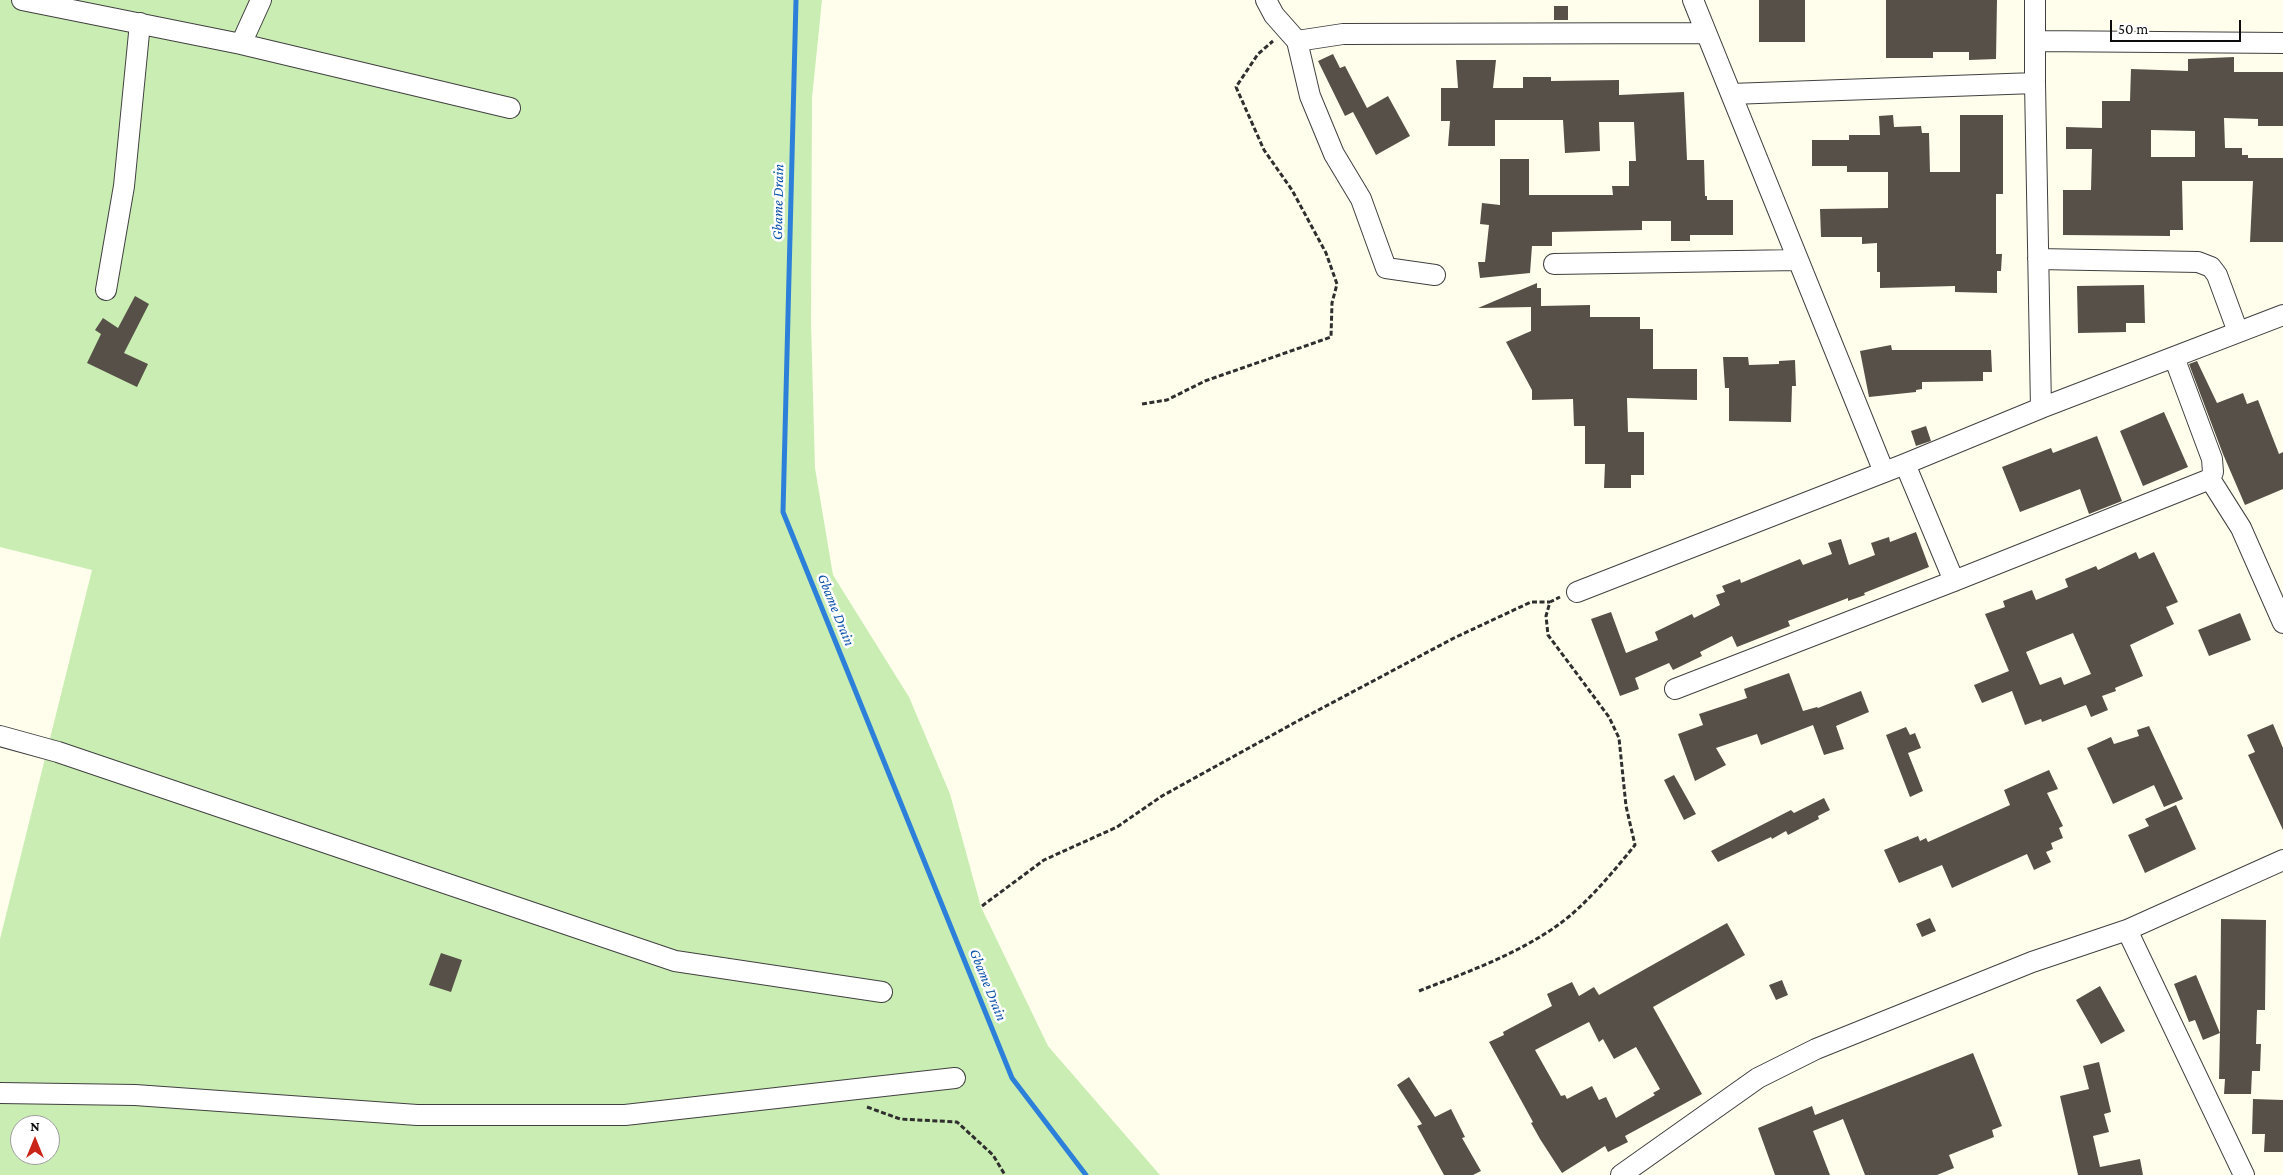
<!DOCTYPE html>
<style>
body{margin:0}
#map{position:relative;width:2283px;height:1175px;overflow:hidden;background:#fffeed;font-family:"Crimson Pro",serif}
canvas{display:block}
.north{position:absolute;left:10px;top:1115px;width:50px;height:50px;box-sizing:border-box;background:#fff;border:1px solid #9e9e9e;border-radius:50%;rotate:0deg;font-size:14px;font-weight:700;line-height:20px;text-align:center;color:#0d0d0d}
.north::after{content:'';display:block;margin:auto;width:18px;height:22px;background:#c92519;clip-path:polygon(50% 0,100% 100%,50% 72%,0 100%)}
.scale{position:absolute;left:2110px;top:20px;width:131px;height:22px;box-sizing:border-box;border:2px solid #0d0d0d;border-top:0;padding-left:6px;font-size:15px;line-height:18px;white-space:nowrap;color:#0d0d0d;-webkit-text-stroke:4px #fff;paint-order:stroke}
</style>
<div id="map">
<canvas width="2283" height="1175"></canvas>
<div class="north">N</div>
<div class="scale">50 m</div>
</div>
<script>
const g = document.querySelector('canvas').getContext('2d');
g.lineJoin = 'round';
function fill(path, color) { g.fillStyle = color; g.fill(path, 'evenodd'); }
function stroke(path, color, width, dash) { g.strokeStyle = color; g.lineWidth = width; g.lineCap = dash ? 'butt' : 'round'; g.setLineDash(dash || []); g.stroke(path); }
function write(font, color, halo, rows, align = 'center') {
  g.font = font + ' "Crimson Pro",serif'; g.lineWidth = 5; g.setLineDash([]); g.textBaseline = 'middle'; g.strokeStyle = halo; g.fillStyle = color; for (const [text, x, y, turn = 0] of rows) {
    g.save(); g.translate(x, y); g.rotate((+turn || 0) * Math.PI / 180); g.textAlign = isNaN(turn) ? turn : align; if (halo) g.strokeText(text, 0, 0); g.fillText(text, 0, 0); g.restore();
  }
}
const green = new Path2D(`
 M0,0H822L812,98L811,322L815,468L833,575L909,697L950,794L981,907L1048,1046L1160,1175H0V939L92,570L0,547ZM20,1125H50V1155H20Z`);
const stream = new Path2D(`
 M796,0L783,512L1012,1078L1086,1175`);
const building = new Path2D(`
 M1759,0H1805V42H1759Z
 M1886,0H1997L1996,59L1969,60V52H1933V58H1886Z
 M1554,6H1568V20H1554Z
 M1333,54L1340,68L1345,66L1367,108L1388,96L1410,136L1376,155L1353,112L1345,116L1318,61Z
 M2234,57V72H2283V126H2258V119L2224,118L2225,148H2242V155H2248V158H2283V242H2250L2253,181H2182L2183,230H2170V236L2063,235V190H2091L2092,149H2066V127L2102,128V101H2130L2131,69L2188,71V59ZM2151,130L2195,131V157H2151Z
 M1456,60H1496L1493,88H1523V77H1551V81L1619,80V95L1684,92L1687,160H1704L1705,196H1707V200H1733V235H1690V241H1671V221H1642V230L1552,232V246H1532L1530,273L1480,278L1478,262H1485L1489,225L1480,224L1482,203L1500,205V159H1529V195H1613L1612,186H1629V161H1636L1634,122H1599L1600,151L1565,153L1563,120H1495V146H1448L1450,121H1441V88H1458Z
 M1893,115L1894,127L1921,126L1922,133H1929L1930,172H1960V115H2003V194H1996V254H2002L2001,271H1997V293L1955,292V286L1880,288V272H1877V243L1862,244V237H1821L1820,209L1888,208V172H1847V166H1812V140H1849V135H1880L1879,116Z
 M1537,283V288H1541V306L1590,305V317H1640V329H1653V369H1697V400L1627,398L1628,432H1644V475H1631V488H1604L1605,464H1585V426H1574L1573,399L1532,400V390L1506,342L1531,331V307L1478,308Z
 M2144,285L2145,323H2126V332L2078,333L2077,286Z
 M135,296L149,304L124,353L148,364L137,387L87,363L101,334L95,330L103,318L118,328Z
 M1891,345L1892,350H1991L1992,372H1983V381L1922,382V389L1916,390V392L1869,397L1860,351Z
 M1723,357H1748L1749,365L1779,364V361L1795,360L1796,386H1792L1791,422L1729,421V388H1725Z
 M2197,361L2217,403L2243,393L2247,404L2258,400L2279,454L2283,452V489L2245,505L2223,454L2189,364Z
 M2164,412L2188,467L2143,486L2120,431Z
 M1926,426L1931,441L1916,446L1911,431Z
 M2097,436L2122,501L2089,514L2080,489L2020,512L2002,467L2051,448L2053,453Z
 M1916,532L1929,567L1864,593L1865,595L1848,601V598L1788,621L1790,626L1737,647L1732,636L1700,652L1702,656L1673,670L1669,663L1635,678L1639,689L1620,696L1591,619L1611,612L1626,653L1658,640L1655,632L1692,614L1694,618L1720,605L1716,595L1725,592L1722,586L1740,579L1741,583L1800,559L1803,565L1832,554L1828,543L1841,539L1849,565L1875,555L1871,543L1889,537L1890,542Z
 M2136,552L2139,559L2154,552L2178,602L2166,607L2174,624L2130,645L2143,676L2115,688L2116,691L2102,696L2108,710L2091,717L2086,705L2042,722L2041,719L2025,725L2012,691L1982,703L1974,685L2009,671L1985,614L2005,607L2003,601L2032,590L2036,600L2068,587L2065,579L2096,566L2098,570ZM2073,633L2091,674L2064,685L2061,677L2040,685L2026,652Z
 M2240,613L2251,640L2209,656L2198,630Z
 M1789,673L1803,711L1817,707L1818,708L1861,691L1869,712L1836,726L1844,749L1824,755L1813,725L1761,745L1757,734L1716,748L1726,765L1695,781L1678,734L1703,725L1699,714L1747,698L1744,689Z
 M2273,724L2283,748V830L2248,755L2255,752L2247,735Z
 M2149,726L2183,799L2164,807L2154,785L2113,804L2087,748L2111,737L2114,744L2139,736L2137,730Z
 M1906,727L1910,735L1915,733L1921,748L1908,753L1923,791L1910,797L1886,735Z
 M2049,770L2058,789L2047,793L2063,826L2059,828L2063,838L2051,843L2053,849L2046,852L2051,862L2034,870L2027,854L1952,888L1942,865L1899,883L1884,850L1918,836L1920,841L1926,838L1928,842L2010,805L2004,790Z
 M1674,775L1696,814L1684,820L1664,780Z
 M1824,798L1830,810L1818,816L1819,819L1788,835L1786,831L1772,839L1771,837L1718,862L1711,851L1791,810L1794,813Z
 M2176,805L2196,849L2145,873L2128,835L2149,826L2145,819Z
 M1930,918L1936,931L1922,937L1916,924Z
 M2221,919L2266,920L2265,1010H2257L2256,1044H2261L2260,1071H2252L2251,1094H2224L2225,1079H2219L2220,1033L2203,1040L2195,1020L2189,1022L2174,984L2196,975L2220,1033Z
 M1727,923L1745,955L1653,1007L1702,1094L1625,1136L1628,1142L1608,1152L1605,1146L1562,1173L1540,1139L1531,1123L1533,1122L1489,1042L1504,1035L1503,1032L1552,1006L1547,994L1572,982L1579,996L1594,987L1599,995ZM1589,1022L1599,1042L1603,1039L1614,1059L1636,1047L1660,1089L1653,1093L1655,1095L1616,1118L1606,1097L1599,1100L1592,1086L1567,1099L1565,1095L1561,1096L1535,1050Z
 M441,953L462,960L451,992L429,985Z
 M1782,980L1788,995L1776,1000L1769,985Z
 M2100,986L2125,1031L2101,1044L2076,1000Z
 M1973,1053L2002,1126L1992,1130L1994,1137L1949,1155L1954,1168L1937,1175H1865L1843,1119L1813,1131L1830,1175H1775L1758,1128L1812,1106L1815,1115Z
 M2099,1062L2111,1112L2104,1114L2109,1132L2093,1136L2100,1167L2140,1159L2143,1175H2078L2060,1096L2089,1089L2083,1066Z
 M1409,1077L1435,1117L1451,1109L1465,1137L1462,1138L1481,1171L1473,1175H1444L1417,1126L1422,1124L1397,1085Z
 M2253,1099L2283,1100V1152H2264L2265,1134H2252Z`);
const path = new Path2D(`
 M1142,404L1167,400L1205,381L1331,337L1332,303L1337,284L1326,253L1292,190L1264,150L1236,87L1258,54L1273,41
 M982,906L1044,860L1117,827L1162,796L1294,723L1454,638L1531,602H1550
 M1419,991C1467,972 1516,955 1558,925C1585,906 1614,871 1635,845L1626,806L1619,738L1609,717L1548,635L1546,616L1550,602L1560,597
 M867,1107L900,1119L957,1122L993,1155L1005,1175`);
const street = new Path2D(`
 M22,0L241,44L261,0
 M1266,0L1274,15L1297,41L1343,34L1706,33
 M1693,0L1884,472
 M2035,0V83L2041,408
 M1297,41L1310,96L1334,154L1361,199L1386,268L1435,275
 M2035,41L2283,43
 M241,44L510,108
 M1731,94L2035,83
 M2038,259L2198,262L2211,267L2217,275L2238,332
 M1554,264L1798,260
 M106,290L124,186L140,23
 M1905,464L1954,581
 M2210,479L2241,528L2283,623
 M1577,592L1905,464L2041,408L2283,315
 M1675,689L1954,581L2210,479L2213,472L2212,459L2174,357
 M0,736L58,752L675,961L882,992
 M2127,930L2244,1175
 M0,1093L135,1095L417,1115H625L955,1078
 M1621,1175L1758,1078L1816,1049L2032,962L2127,930L2283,860`);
const waterNames = [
 ["Gbame Drain",778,202,-89],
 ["Gbame Drain",836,610,68],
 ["Gbame Drain",988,985,68]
];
fill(green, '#caedb3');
stroke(stream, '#2d80d9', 5);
fill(building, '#575048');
stroke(street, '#404040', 22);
stroke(path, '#2f2f2f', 3, [5, 2.5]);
stroke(street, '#fff', 20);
write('italic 15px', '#0b52aa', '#fff', waterNames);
</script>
